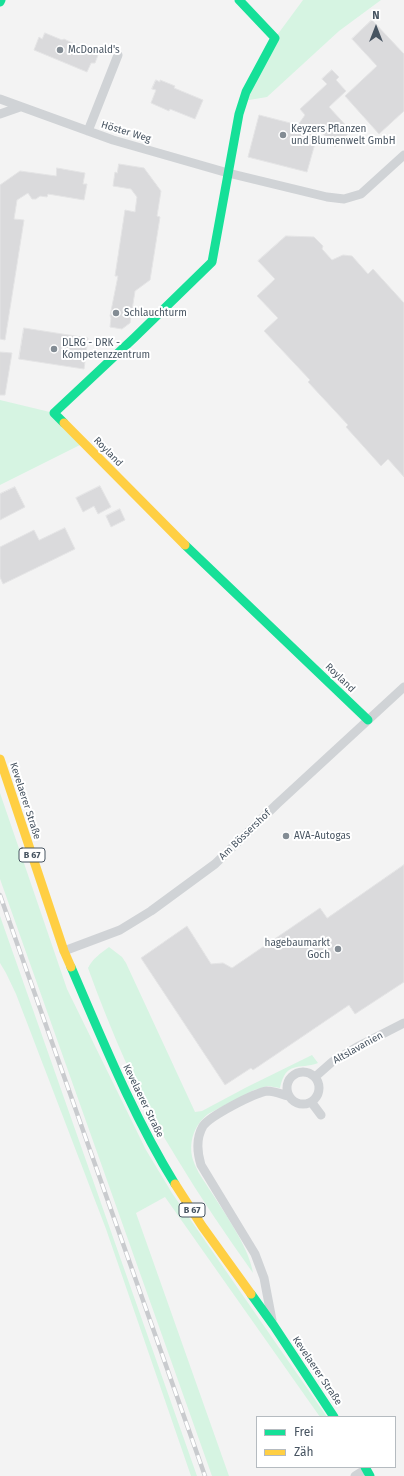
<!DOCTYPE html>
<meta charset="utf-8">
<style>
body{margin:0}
#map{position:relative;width:404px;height:1476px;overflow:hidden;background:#f3f3f3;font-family:"Fira Sans",sans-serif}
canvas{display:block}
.legend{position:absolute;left:256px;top:1416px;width:140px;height:52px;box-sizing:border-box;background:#fff;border:1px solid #b5bbc0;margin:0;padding:5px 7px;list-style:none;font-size:12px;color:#475461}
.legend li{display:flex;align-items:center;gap:8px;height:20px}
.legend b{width:20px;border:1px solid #b5bbc0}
.north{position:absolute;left:356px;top:8px;width:40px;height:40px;-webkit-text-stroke:3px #fff;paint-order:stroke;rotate:0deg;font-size:11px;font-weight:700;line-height:16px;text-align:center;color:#475461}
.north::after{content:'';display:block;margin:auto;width:14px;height:18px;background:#475461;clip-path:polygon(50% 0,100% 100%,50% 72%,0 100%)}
</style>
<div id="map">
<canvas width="404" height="1476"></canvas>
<ul class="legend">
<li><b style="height:5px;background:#16e098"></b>Frei</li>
<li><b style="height:5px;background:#ffcf43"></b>Zäh</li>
</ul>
<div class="north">N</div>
</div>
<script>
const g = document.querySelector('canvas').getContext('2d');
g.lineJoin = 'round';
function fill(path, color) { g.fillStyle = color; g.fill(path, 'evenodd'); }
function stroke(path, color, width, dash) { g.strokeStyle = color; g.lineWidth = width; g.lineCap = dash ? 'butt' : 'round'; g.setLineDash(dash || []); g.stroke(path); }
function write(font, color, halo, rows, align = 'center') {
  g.font = font + ' "Fira Sans",sans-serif'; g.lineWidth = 4; g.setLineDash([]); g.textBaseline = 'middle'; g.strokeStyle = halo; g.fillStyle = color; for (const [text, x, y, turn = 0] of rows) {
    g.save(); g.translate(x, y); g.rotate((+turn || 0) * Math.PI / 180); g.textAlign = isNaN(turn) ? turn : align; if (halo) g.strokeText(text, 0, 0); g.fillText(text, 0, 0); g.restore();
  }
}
const green = new Path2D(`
 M303,0H381L339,31L267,97L243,101L275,38Z
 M0,400L54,413L84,443L0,485Z
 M0,793L67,989L146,1150L172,1193L327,1417H320L165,1197L136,1213L229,1476H212L0,879Z
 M0,916L197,1476H191L106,1229L16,994L6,973L0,963Z
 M109,947L122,957L126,963L195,1112L202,1111L247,1087L312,1055L318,1063C299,1070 286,1060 280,1088L268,1086L254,1090L208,1114C194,1125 188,1143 193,1160C196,1169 201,1177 206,1184C221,1208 249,1246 253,1273C226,1235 200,1197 176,1157C139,1098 112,1034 88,968C93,958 100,954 109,947Z`);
const building = new Path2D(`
 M372,20L404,54V111L379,134L345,96L377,66L352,39Z
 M45,33L62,40L64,39L98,55L95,63H91L87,72L34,50L39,37L42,39Z
 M332,70L339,77L336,80L346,91L329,107L351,131L335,147L319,129L307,172L248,157L259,115L298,125L305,115L300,109L327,84L322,79Z
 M156,80L160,82V80L175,86L174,88L203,100L195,119L170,109L169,111L151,103L156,90L152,89Z
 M119,164L144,168L161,191L157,216L160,217L150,280L135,291L130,323L122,329L110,327L111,318L110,316L118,276H115L125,210L135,212L137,197L131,189L113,186L115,172L117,173Z
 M57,168L85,173L83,184H87L84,200L48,194L47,197L40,196L36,199H32L28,193L17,200L14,219L24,220L5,340L0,339V185L20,171L56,176Z
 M286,236L314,237L323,246L322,249L332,260L343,255L352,256L368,274L373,269L404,303V477L388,459L381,466L346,427L348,425L308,382L310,380L264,331L278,318L257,296L275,279L258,261Z
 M24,328L88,338L84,369L19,359Z
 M0,352L12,353L5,395H0Z
 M100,486L111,507L98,514L94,506L83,512L76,498Z
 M15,487L25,507L0,520V494Z
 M120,509L125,520L111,527L106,516Z
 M65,528L75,549L3,584L0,577V547L34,530L39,540Z
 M404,865V982L355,1014L349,1005L253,1070L251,1068L225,1085L141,958L187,926L211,964L223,963L232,968L320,908L327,918Z`);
const street = new Path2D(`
 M0,99L113,140L228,173L327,197L344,199L361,194L404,155
 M0,114L20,107
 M88,131L118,55
 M64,951L120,930L151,911L215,864L277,804L404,687
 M287 1088a16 16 0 1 1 32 0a16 16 0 1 1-32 0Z
 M315,1077L332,1062L357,1047L404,1023
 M312,1103L321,1115
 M272,1320L264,1278L255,1254L201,1165C197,1152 196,1138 203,1126C210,1116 254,1093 267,1091C274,1091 281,1094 288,1096
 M355,1476L366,1469`);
const fast = new Path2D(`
 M0,2L1,0
 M64,423L54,413L134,338L212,262L239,114L246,92L275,38L239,0
 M185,545L368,720
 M71,967C103,1041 133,1116 175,1184
 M251,1294L274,1326L334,1417
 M365,1467L370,1476`);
const slow = new Path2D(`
 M64,423L185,545
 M0,759L64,951L71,967
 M175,1184L202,1226L251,1294`);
const rail = new Path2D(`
 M0,895L205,1476`);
const markers = [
 [60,50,4,"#838c94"],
 [283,135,4,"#838c94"],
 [116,313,4,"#838c94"],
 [54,349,4,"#838c94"],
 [286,836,4,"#838c94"],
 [338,949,4,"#838c94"]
];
const shields = [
 [32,855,26],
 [192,1210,26]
];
const shieldNames = [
 ["B 67",32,855],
 ["B 67",192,1210]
];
const poiNames = [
 ["McDonald's",68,50],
 ["Keyzers Pflanzen",291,129],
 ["und Blumenwelt GmbH",291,141],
 ["Schlauchturm",124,313],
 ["DLRG - DRK -",62,343],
 ["Kompetenzzentrum",62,355],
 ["AVA-Autogas",294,836],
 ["hagebaumarkt",330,943,"right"],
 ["Goch",330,955,"right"]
];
const streetNames = [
 ["Höster Weg",126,132,17],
 ["Royland",108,452,46],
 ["Royland",340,678,44],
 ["Kevelaerer Straße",25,801,72],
 ["Am Bössershof",245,835,-44],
 ["Altslavanien",358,1048,-29],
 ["Kevelaerer Straße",143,1101,64],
 ["Kevelaerer Straße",317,1371,56]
];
fill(green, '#d6f4e2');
fill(building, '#dadadc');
stroke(building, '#e4e4e5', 1);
stroke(street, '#d0d3d6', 9);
stroke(fast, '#16e098', 9);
stroke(slow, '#ffcf43', 9);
stroke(rail, '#c9cbce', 4.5);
stroke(rail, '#fff', 3, [9]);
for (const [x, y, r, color] of markers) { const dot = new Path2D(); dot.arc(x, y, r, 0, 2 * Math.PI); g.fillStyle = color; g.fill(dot); stroke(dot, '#fff', 1.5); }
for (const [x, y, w] of shields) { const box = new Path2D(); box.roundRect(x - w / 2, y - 7, w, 14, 3); g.fillStyle = '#fff'; g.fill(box); stroke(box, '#475461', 1); }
write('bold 9px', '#475461', null, shieldNames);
write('10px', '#475461', '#fff', poiNames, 'left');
write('10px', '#475461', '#fff', streetNames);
</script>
